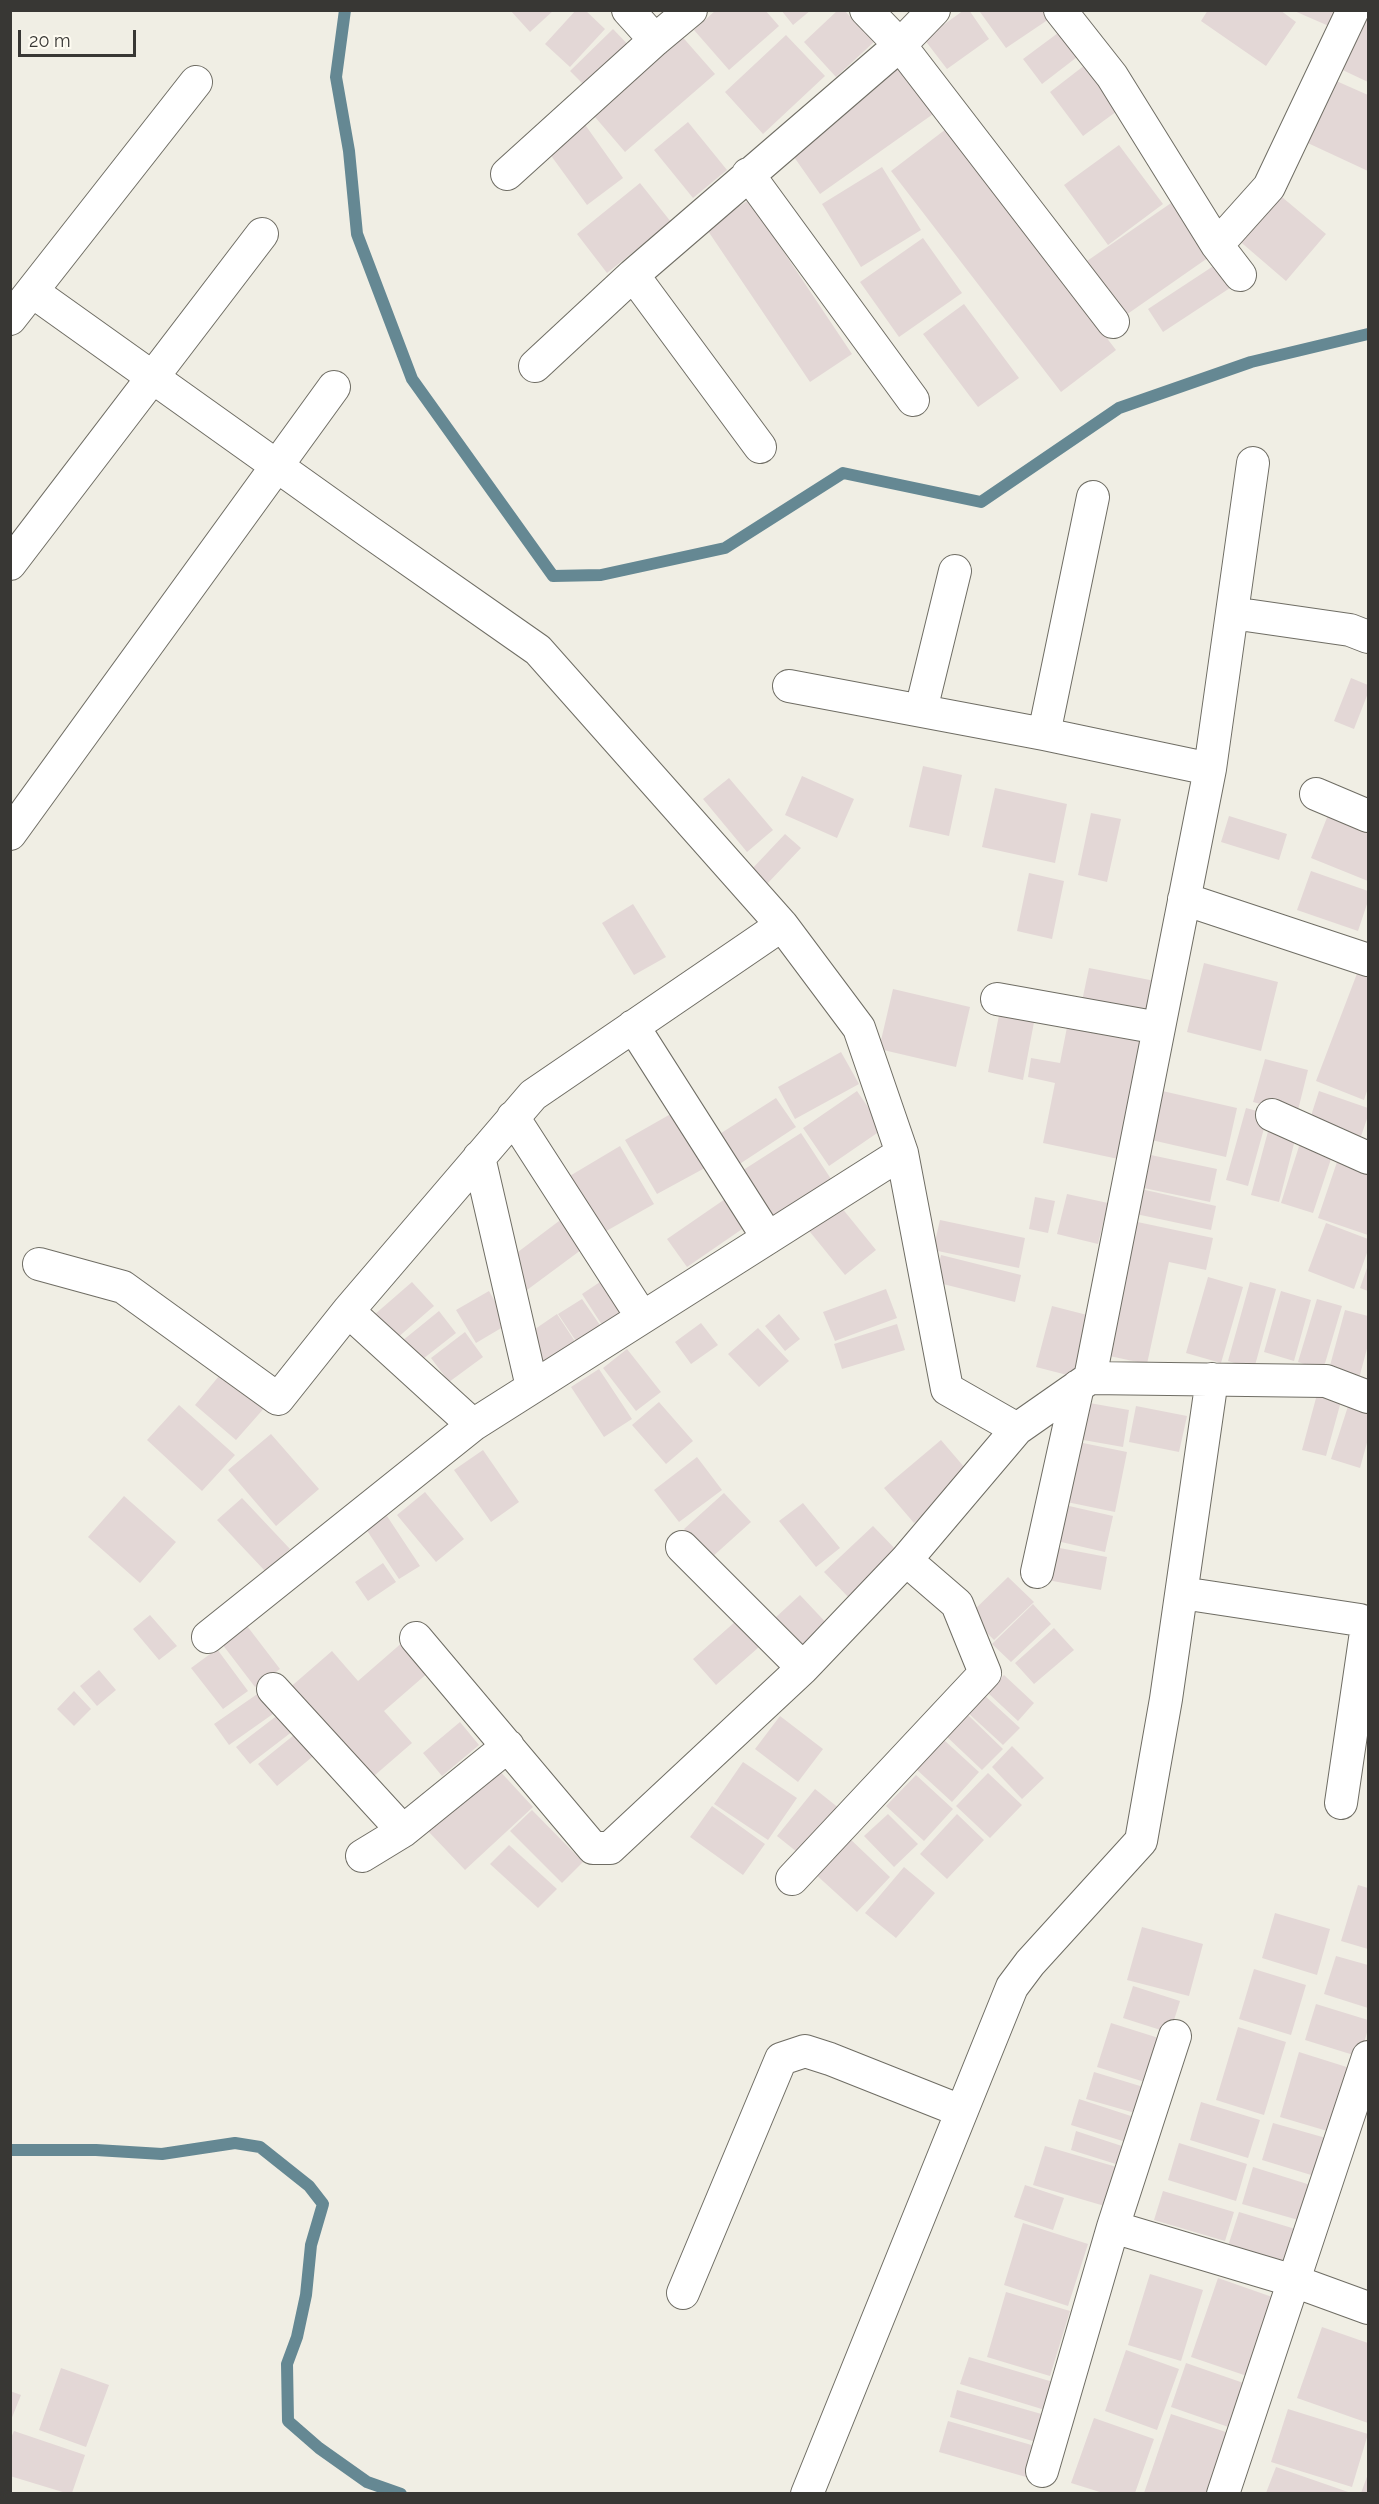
<!DOCTYPE html>
<style>
body{margin:0}
#map{position:relative;width:1379px;height:2504px;overflow:hidden;background:#f0eee4;font-family:Raleway,sans-serif}
canvas{display:block}
.frame{position:absolute;inset:0;border:12px solid #383734;pointer-events:none}
.scale{position:absolute;left:18px;top:30px;width:118px;height:27px;box-sizing:border-box;border:3px solid #383734;border-top:0;padding-left:8px;font-size:18px;line-height:21px;white-space:nowrap;color:#383734;-webkit-text-stroke:4px #fefbf1;paint-order:stroke}
</style>
<div id="map">
<canvas width="1379" height="2504"></canvas>
<div class="frame"></div>
<div class="scale">20 m</div>
</div>
<script>
const g = document.querySelector('canvas').getContext('2d');
g.lineJoin = 'round';
function stroke(path, color, width, dash) { g.strokeStyle = color; g.lineWidth = width; g.lineCap = dash ? 'butt' : 'round'; g.setLineDash(dash || []); g.stroke(path); }
function fill(path, color) { g.fillStyle = color; g.fill(path, 'evenodd'); }
const stream = new Path2D(`
 M345,10L336,77L349,151L357,234L412,379L553,576L601,575L725,548L843,473L981,502L1119,408L1251,362L1368,334
 M10,2150H96L162,2154L235,2143L260,2147L309,2186L323,2204L311,2245L306,2295L297,2337L287,2364L288,2421L319,2448L367,2482L401,2494`);
const building = new Path2D(`
 M510,10H554L530,32Z
 M576,10H585L605,29L570,67L545,44Z
 M716,10H765L779,26L729,70L694,30Z
 M781,10H811L793,25Z
 M838,10H844L874,42L836,77L804,42Z
 M964,10H969L989,39L947,69L924,39Z
 M983,10H1052L1055,15L1006,48L980,12Z
 M1208,10H1280L1296,22L1266,66L1201,21Z
 M1292,10H1347L1338,30Z
 M1356,10H1368V82L1332,65Z
 M613,29L635,52L592,93L570,71Z
 M1062,30L1081,54L1042,84L1023,59Z
 M679,33L715,74L625,152L589,110Z
 M786,35L825,76L763,134L725,92Z
 M1094,58L1128,103L1083,136L1050,92Z
 M902,66L936,112L820,194L787,147Z
 M1325,76L1368,95V171L1297,138Z
 M581,119L623,178L587,205L544,146Z
 M688,122L727,170L693,198L654,150Z
 M946,129L1116,350L1061,392L891,171Z
 M1119,145L1163,204L1108,245L1064,185Z
 M882,167L921,230L861,267L822,204Z
 M640,183L671,222L607,273L577,234Z
 M1276,192L1326,234L1286,281L1236,238Z
 M749,200L852,354L810,382L706,228Z
 M1174,201L1212,255L1126,315L1087,261Z
 M923,238L962,293L899,337L860,282Z
 M1215,265L1230,288L1163,332L1148,309Z
 M964,304L1019,378L978,407L923,334Z
 M1351,678L1368,685V693L1354,729L1334,721Z
 M923,766L962,775L949,836L909,827Z
 M802,776L854,799L837,838L785,815Z
 M729,778L773,830L747,852L703,799Z
 M995,788L1067,804L1055,863L982,847Z
 M1330,810L1368,825V881L1311,858Z
 M1091,813L1121,819L1107,882L1078,875Z
 M1229,816L1287,834L1279,860L1221,842Z
 M785,834L801,848L767,884L751,870Z
 M1311,871L1368,891V901L1358,931L1297,910Z
 M1029,873L1064,881L1052,939L1017,931Z
 M633,904L666,957L634,975L602,923Z
 M1204,963L1278,982L1261,1051L1187,1032Z
 M1089,968L1155,981L1147,1019L1081,1006Z
 M1358,971L1368,975V1088L1364,1100L1316,1081Z
 M893,989L970,1007L956,1067L879,1049Z
 M1000,1010L1035,1017L1023,1080L988,1072Z
 M1069,1017L1149,1034L1123,1160L1043,1143L1055,1083L1028,1077L1031,1058L1060,1063Z
 M841,1052L859,1084L795,1119L778,1087Z
 M1265,1059L1308,1070L1297,1114L1253,1102Z
 M1158,1090L1237,1108L1226,1157L1147,1139Z
 M857,1091L883,1129L829,1166L803,1128Z
 M1319,1091L1368,1108V1116L1359,1142L1308,1125Z
 M776,1098L796,1127L735,1167L715,1137Z
 M683,1107L714,1163L657,1194L625,1140Z
 M1246,1108L1268,1114L1248,1186L1226,1180Z
 M1270,1124L1297,1132L1279,1202L1251,1195Z
 M801,1133L831,1179L768,1219L737,1174Z
 M1301,1140L1334,1150L1313,1213L1281,1203Z
 M620,1146L654,1204L601,1234L568,1177Z
 M1146,1154L1217,1169L1210,1202L1139,1187Z
 M1337,1162L1368,1172V1235L1318,1218Z
 M1141,1189L1216,1206L1211,1230L1136,1214Z
 M1067,1194L1108,1203L1098,1244L1057,1234Z
 M728,1197L748,1225L687,1267L667,1239Z
 M1035,1197L1055,1201L1048,1233L1029,1229Z
 M837,1202L876,1250L845,1275L806,1227Z
 M563,1218L585,1247L527,1290L506,1261Z
 M940,1220L1025,1238L1019,1268L933,1250Z
 M1128,1220L1213,1238L1206,1270L1169,1262L1147,1364L1100,1354Z
 M1326,1223L1368,1239V1250L1354,1289L1308,1271Z
 M941,1255L1021,1275L1015,1302L935,1282Z
 M1368,1265V1291L1360,1288Z
 M1208,1277L1243,1287L1221,1363L1186,1353Z
 M603,1280L623,1311L602,1325L582,1294Z
 M412,1282L434,1306L396,1339L374,1315Z
 M1250,1282L1276,1289L1254,1369L1228,1361Z
 M886,1289L897,1318L835,1341L823,1312Z
 M489,1291L508,1324L476,1343L456,1310Z
 M1281,1291L1311,1300L1294,1361L1264,1352Z
 M582,1299L602,1328L578,1344L558,1314Z
 M1317,1299L1342,1306L1323,1370L1298,1362Z
 M1052,1306L1091,1316L1075,1377L1036,1367Z
 M1345,1310L1368,1316V1345L1358,1382L1328,1373Z
 M439,1311L456,1333L419,1362L402,1341Z
 M557,1314L576,1343L541,1366L522,1338Z
 M779,1314L800,1339L785,1351L765,1326Z
 M701,1323L718,1345L691,1364L675,1342Z
 M897,1324L905,1350L842,1369L834,1344Z
 M758,1328L789,1361L759,1387L728,1354Z
 M465,1332L483,1357L449,1382L431,1358Z
 M627,1349L661,1392L636,1411L603,1368Z
 M599,1369L632,1419L604,1437L571,1387Z
 M224,1370L266,1406L236,1440L195,1405Z
 M1319,1387L1343,1394L1326,1456L1302,1450Z
 M1350,1400L1368,1405V1439L1360,1468L1331,1459Z
 M1078,1401L1129,1410L1123,1447L1072,1438Z
 M659,1402L693,1441L666,1464L632,1425Z
 M179,1405L235,1455L202,1491L147,1440Z
 M1136,1406L1187,1416L1179,1452L1129,1442Z
 M271,1434L319,1489L276,1526L228,1470Z
 M941,1440L971,1475L914,1523L884,1488Z
 M1073,1441L1127,1452L1115,1512L1062,1501Z
 M483,1450L519,1502L491,1522L454,1470Z
 M697,1457L722,1490L679,1522L654,1490Z
 M425,1492L464,1539L436,1562L397,1515Z
 M724,1493L751,1522L711,1558L684,1529Z
 M124,1496L176,1542L140,1583L88,1537Z
 M242,1498L290,1549L265,1571L217,1520Z
 M803,1503L840,1548L816,1567L779,1521Z
 M1056,1503L1113,1516L1105,1552L1048,1539Z
 M387,1516L420,1566L399,1579L366,1529Z
 M873,1526L902,1556L853,1602L824,1572Z
 M1049,1546L1107,1557L1101,1590L1042,1579Z
 M383,1563L396,1582L368,1601L355,1582Z
 M1008,1577L1034,1602L994,1640L969,1615Z
 M800,1595L832,1629L807,1652L775,1618Z
 M1033,1604L1051,1624L1011,1662L992,1644Z
 M150,1615L177,1646L159,1660L133,1629Z
 M736,1621L759,1647L716,1685L693,1659Z
 M244,1622L280,1669L255,1687L219,1640Z
 M1054,1628L1074,1650L1034,1684L1015,1663Z
 M404,1641L430,1671L384,1711L412,1743L367,1782L287,1690L332,1651L358,1681Z
 M217,1649L248,1691L223,1709L191,1668Z
 M99,1670L116,1690L97,1706L80,1686Z
 M1004,1675L1034,1703L1018,1721L987,1692Z
 M266,1688L280,1709L229,1745L214,1724Z
 M74,1691L91,1709L74,1726L57,1709Z
 M983,1694L1020,1728L1003,1745L966,1711Z
 M283,1711L297,1728L250,1764L236,1747Z
 M967,1714L1003,1749L982,1770L946,1736Z
 M780,1716L823,1749L798,1782L755,1749Z
 M460,1722L479,1745L442,1776L423,1753Z
 M299,1731L317,1753L277,1786L258,1764Z
 M944,1740L979,1772L952,1802L916,1769Z
 M1012,1746L1044,1778L1022,1799L992,1767Z
 M743,1762L797,1798L768,1840L714,1804Z
 M496,1767L533,1807L465,1870L428,1831Z
 M988,1773L1022,1805L990,1838L956,1806Z
 M916,1775L953,1809L924,1841L886,1806Z
 M815,1789L840,1809L802,1856L777,1836Z
 M712,1806L765,1844L743,1875L690,1837Z
 M532,1810L583,1862L562,1883L510,1831Z
 M888,1814L918,1844L894,1867L864,1836Z
 M957,1814L984,1840L947,1879L920,1854Z
 M847,1836L890,1877L857,1912L813,1872Z
 M509,1845L557,1889L538,1908L490,1864Z
 M904,1867L935,1893L896,1938L865,1913Z
 M1358,1885L1368,1888V1949L1341,1941Z
 M1275,1913L1330,1929L1317,1975L1262,1958Z
 M1142,1927L1203,1944L1189,1996L1127,1980Z
 M1336,1956L1368,1965V2008L1324,1994Z
 M1254,1969L1306,1985L1291,2035L1239,2019Z
 M1133,1986L1180,2001L1170,2033L1123,2018Z
 M1316,2004L1368,2020V2029L1360,2057L1305,2040Z
 M1111,2023L1165,2040L1151,2084L1097,2067Z
 M1238,2027L1286,2042L1264,2115L1216,2100Z
 M1299,2052L1353,2069L1334,2133L1280,2117Z
 M1094,2072L1150,2089L1142,2115L1086,2099Z
 M1079,2099L1137,2118L1129,2143L1071,2125Z
 M1201,2102L1260,2120L1248,2158L1190,2140Z
 M1273,2123L1333,2140L1321,2178L1262,2160Z
 M1076,2131L1125,2147L1119,2165L1071,2150Z
 M1179,2143L1247,2164L1236,2201L1168,2180Z
 M1045,2146L1120,2168L1108,2207L1033,2185Z
 M1253,2167L1320,2188L1309,2223L1242,2204Z
 M1025,2185L1064,2198L1053,2230L1014,2217Z
 M1163,2191L1234,2212L1225,2241L1154,2220Z
 M1239,2212L1302,2231L1292,2265L1228,2246Z
 M1023,2223L1088,2244L1068,2306L1004,2285Z
 M1150,2274L1203,2290L1181,2361L1128,2345Z
 M1218,2278L1275,2298L1247,2376L1191,2357Z
 M1006,2292L1070,2311L1050,2376L987,2357Z
 M1322,2327L1368,2343V2423L1297,2398Z
 M1126,2350L1179,2369L1157,2430L1105,2411Z
 M969,2357L1053,2382L1045,2410L960,2384Z
 M1186,2363L1255,2387L1240,2431L1171,2407Z
 M61,2368L109,2385L86,2447L39,2430Z
 M957,2390L1045,2415L1036,2442L950,2417Z
 M10,2391L21,2395L11,2420H10Z
 M1288,2409L1368,2434L1352,2487L1271,2462Z
 M1171,2414L1232,2434L1212,2493H1144Z
 M1094,2418L1154,2439L1135,2493H1103L1071,2483Z
 M948,2421L1035,2446L1026,2477L939,2452Z
 M14,2431L85,2455L72,2493H66L10,2476V2440Z
 M1276,2467L1351,2493H1266Z
 M1368,2474V2493H1361Z`);
const minor = new Path2D(`
 M628,10L655,40
 M866,10L900,45L1113,322
 M1060,10L1112,76L1217,245L1240,275
 M507,174L655,40L691,10
 M748,174L913,400
 M1217,245L1269,187L1353,10
 M633,275L760,447
 M33,292L368,531L538,650L782,925L859,1028L902,1153L947,1389L1017,1429
 M10,319L196,82
 M535,366L633,275L900,45L934,10
 M10,564L262,234
 M1232,613L1350,630L1368,637
 M789,686L1044,734L1210,769
 M921,710L955,571
 M1044,734L1093,497
 M1316,794L1368,816
 M10,834L334,387
 M1184,899L1368,960
 M997,999L1159,1028
 M633,1026L768,1238
 M1272,1115L1368,1158
 M513,1117L642,1317
 M479,1157L532,1387
 M39,1264L123,1287L278,1399L348,1311L533,1095L782,925
 M348,1311L473,1425
 M1090,1378L1210,769L1253,463
 M682,1547L803,1668
 M1037,1572L1078,1386
 M1182,1593L1360,1620L1364,1624L1366,1632L1341,1803
 M208,1637L473,1425L902,1153
 M416,1638L593,1848H610L803,1668L906,1560L1017,1429L1090,1378L1326,1381L1368,1397
 M273,1689L403,1831
 M362,1856L403,1831L508,1746
 M792,1879L985,1673L957,1604L906,1560
 M1113,2227L1294,2281L1368,2308
 M683,2293L781,2059L805,2051L830,2059L961,2111
 M1042,2471L1113,2227L1175,2036
 M807,2494L1012,1987L1030,1963L1141,1841L1166,1699L1212,1379
 M1223,2494L1368,2057`);
stroke(stream, '#658893', 12);
fill(building, '#e3d7d6');
stroke(minor, '#6f6d64', 34);
stroke(minor, '#fff', 32);
</script>
